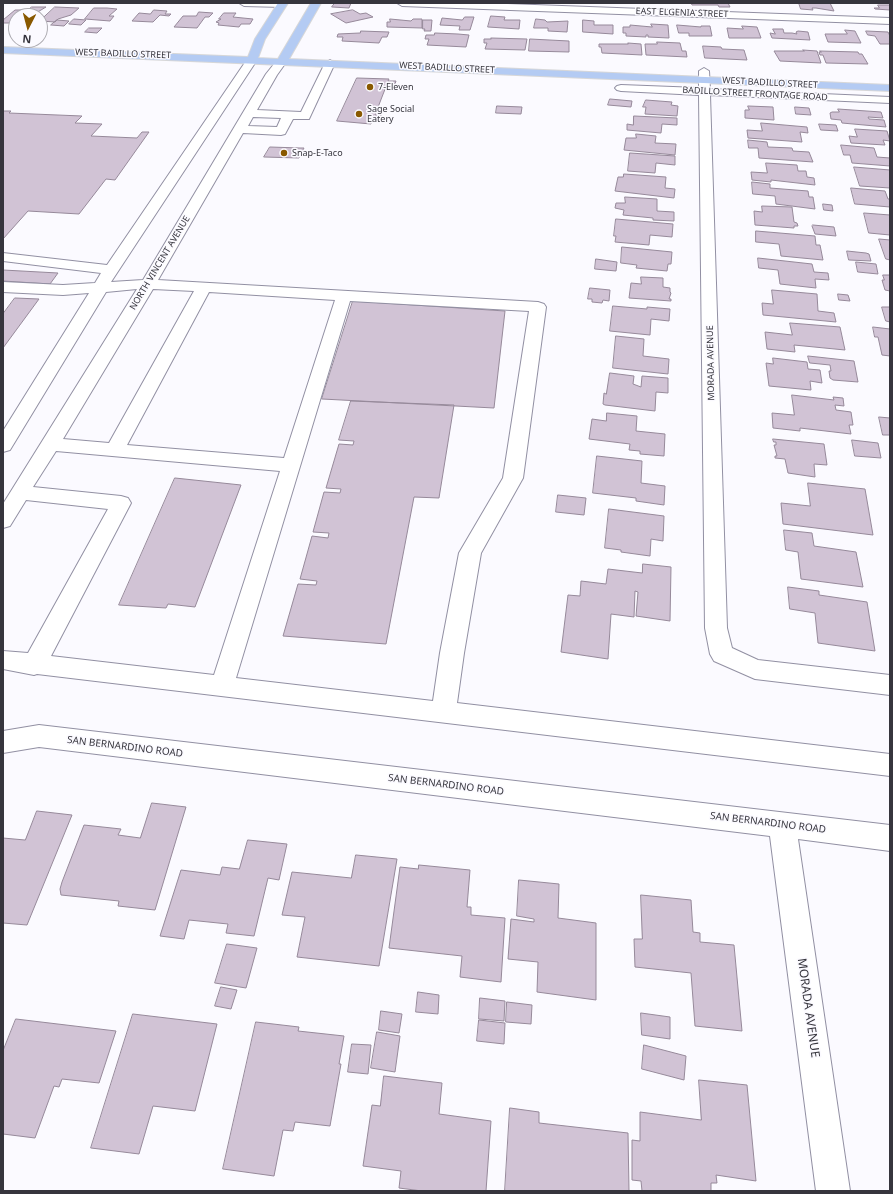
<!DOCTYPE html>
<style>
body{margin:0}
#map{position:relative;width:893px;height:1194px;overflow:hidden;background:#fbfaff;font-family:"Noto Sans",sans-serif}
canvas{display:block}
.frame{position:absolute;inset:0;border:4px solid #36353d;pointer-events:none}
.north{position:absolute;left:8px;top:8px;width:40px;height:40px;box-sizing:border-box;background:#fbfaff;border:1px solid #acabb1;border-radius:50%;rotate:186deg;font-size:11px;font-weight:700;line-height:16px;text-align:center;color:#36353d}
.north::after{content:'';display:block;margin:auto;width:14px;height:18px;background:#895900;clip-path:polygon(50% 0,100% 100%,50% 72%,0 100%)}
</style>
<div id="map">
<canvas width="893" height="1194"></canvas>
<div class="frame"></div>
<div class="north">N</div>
</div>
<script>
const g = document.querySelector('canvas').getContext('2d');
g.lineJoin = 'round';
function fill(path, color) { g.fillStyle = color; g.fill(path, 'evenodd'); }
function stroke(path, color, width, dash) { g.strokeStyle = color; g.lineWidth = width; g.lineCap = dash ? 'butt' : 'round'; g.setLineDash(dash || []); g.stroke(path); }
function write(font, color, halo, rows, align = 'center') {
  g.font = font + ' "Noto Sans",sans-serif'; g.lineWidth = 3; g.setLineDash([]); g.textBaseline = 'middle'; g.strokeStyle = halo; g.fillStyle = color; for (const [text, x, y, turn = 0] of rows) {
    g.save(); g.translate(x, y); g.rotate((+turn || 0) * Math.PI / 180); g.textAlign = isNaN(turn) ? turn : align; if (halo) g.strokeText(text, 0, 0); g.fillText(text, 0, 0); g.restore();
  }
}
const building = new Path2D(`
 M335,3H351L349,8L332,7Z
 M728,3L730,7H719L718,5H692L691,3Z
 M799,3H830L834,11L816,8H812L813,10L801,9Z
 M878,5H890V10L875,9L874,8H879Z
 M32,7H46L31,16H16V21L12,23H3V20L15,10H27Z
 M55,7L79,8L71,15L58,19L55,22L40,21Z
 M94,8H107L117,9L109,16H114L110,21L85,19Z
 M154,10L167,11L165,14H171L169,16L160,15L153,22L132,21L139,13L150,14Z
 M353,10L360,14L366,13L373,17L346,23L331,14Z
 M199,12L213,13L209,17H205L197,28L174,27L183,16H196Z
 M224,13H236L233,17L253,19L250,24H241L239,27L218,25L219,23L216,22L221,19H219Z
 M491,16L505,17L504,20H520L519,29L488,27Z
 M465,17H474L470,30H459L460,26L440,25L442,18L462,20Z
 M74,19L86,20L81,25L69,24Z
 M390,19L411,21L413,19H422V28L387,27V22H390Z
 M536,19L545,20L547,22L568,21L567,32L548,31V28H534Z
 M57,20L69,21L64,26L51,25Z
 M423,20H432L431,31H424L425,29H423Z
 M583,20L594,21V25H613V34L583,32Z
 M651,24L668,25L669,38L648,37V35H646V37L626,36V33H623V27H630V25L652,27Z
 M677,25L701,27V26H710L712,36H689V33H679Z
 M742,26L757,27L761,38H729L727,28L743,29Z
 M89,28H102L97,33L85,32Z
 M773,29H783L784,33H792L797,34L796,32L798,31L808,32L810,40L772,38L770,33L775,34Z
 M845,30L855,31L861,43L828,42L825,34H847Z
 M361,31L389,32L387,37H382L379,43L342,41L343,37H337L338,34L360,33Z
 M866,31L888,32L890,36V44H880L875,36L868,35Z
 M435,33L458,34L469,35L466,47L427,45L429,39H425L426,35H434Z
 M491,38L527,39L525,50L485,49L487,43H484V39H491Z
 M530,39L569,41V52L529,51Z
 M657,42L680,43L682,51H686L687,57L646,55L645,44H657Z
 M628,43L641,44L642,55L602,53L601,47H599V44H628Z
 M703,46L721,47L722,49L744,50L747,60L705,58Z
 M803,50L817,51L821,63L780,61L774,51H804Z
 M820,51L858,52L859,54H862L868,64L826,63L823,55H820L819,52H821Z
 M357,78L389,79L388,81H396L395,84H387L375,115H381L379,120L373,119L371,124L337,121Z
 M610,99L632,101L631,107L608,105Z
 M646,100L672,102L671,105L678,106L677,116L645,114L646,107H643Z
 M497,106L522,107L521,114L496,113Z
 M748,106L773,107L774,120L745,118V110H749Z
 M795,107L809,108L811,115L796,114Z
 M838,109L881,112L883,118L868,117L869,119L884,120L886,127L842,123L841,120L831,119L830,113L832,112H839Z
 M3,111H11L9,113L82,116L75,123L102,124L91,136L137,138L142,132H149L115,180L106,179L79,214L28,211L3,239Z
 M634,116L677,118V125L662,124L661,133L627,130V124L633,125Z
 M761,123L807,127L808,133L800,132L802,142L748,138L747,130L762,131Z
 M819,124L836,125L838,131L821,130Z
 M855,129L887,131L890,141L883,140L885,145L851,143L849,136L857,137Z
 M636,134L656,136L655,143L676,144L675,155L624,150L626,138H636Z
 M748,140L767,142L768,147L792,148L793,151L809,152L813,162L759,158L758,148H749Z
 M841,145L874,148L877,157L890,158V166L852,163L850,155H844Z
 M270,147L300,148H304L299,158L264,157Z
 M630,153L675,156V165L656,163L655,173L628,171Z
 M766,163L797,165L798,171H806L807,177L814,178L815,185L771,180V182L752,180L751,172L767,173Z
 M854,167L890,170V188L860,186Z
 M624,174L666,177L665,188L675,189L674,198L615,191L618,177H623Z
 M752,182L770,184V188L808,191L809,197H813L815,209L776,204L775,196L753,194Z
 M851,188L885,191L888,199H890V207L855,204Z
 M625,197L657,199V211L674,212V221L653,220V218L623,215L624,210L615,208L616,203H625Z
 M823,204L832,205L833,211L824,210Z
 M762,206L792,207L794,222L797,223L798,226H794V228L755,225L754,211L762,212Z
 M864,213L890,215V235L869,233Z
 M616,219L673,224L672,237L650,235L649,245L615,242L616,236H614Z
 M813,225L834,227L836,236L815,234L812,226Z
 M756,231L815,236L816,245H820L823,260L781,256L779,244L756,242Z
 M879,239L890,240V260L886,259Z
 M622,247L672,252L671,264H668L667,271L636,268L637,265L621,263Z
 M847,251L866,253L869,254L871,261L849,260Z
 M758,258L812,264L814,272L828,273L829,280L815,279L816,288L780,284L778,270L759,268Z
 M596,259L617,262L616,271L595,269Z
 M856,262L876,264L878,274L858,272Z
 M3,270L58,273L50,284L3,281Z
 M883,275H890V291L885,290L882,280H884Z
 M641,277L663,278V287L670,288V292L671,293L669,299H671V301L629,298L631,283L641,284Z
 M590,288L610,290L609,301L603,300L602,303L592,302V299H588Z
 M772,290L817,294L818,311L834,313L836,322L763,315L762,303L773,304Z
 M838,294L848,295L850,301L839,300Z
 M15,298L39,299L3,348V314Z
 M353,301L505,311L494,408L322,399Z
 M613,306L647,309V307L670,309L669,321L651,319L650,335L610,331Z
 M882,307H890V322L886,321Z
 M790,323L840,327L845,350L794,345L795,352L767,349L765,332L792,335Z
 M873,327L890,329V356L882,355L878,337H875Z
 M616,336L644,339L643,356L669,359L668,374L613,368Z
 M808,356L854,361L858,382L833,380L830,378L829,371H831L830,365L810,363Z
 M773,358L807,362L808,369L820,370L822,383L810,381L811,390L769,386L766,363L773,364Z
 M610,373L634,376L633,384L641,387L642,376L668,378V393L656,392L655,411L605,405L603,404L604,393L606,394Z
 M792,395L834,400L833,397L843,398L844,406L835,405L836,410L851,412L853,425H849L851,434L800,428V431L773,428L772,413L794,415Z
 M351,401L454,405L439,498L414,497L386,644L283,636L298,584L316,585L317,581L300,579L312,536L328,538L329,533L313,532L324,492L340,493L341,489L326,488L339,444L353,445L354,441L339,440Z
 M607,413L637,416L636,431L665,434L664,456L640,454V451L629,450L630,444L589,439L592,419L606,421Z
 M879,417L890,418V435H883Z
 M773,439L824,444L827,465L814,464L815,477L788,473L785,459L775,458V456H777L774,445H776V442H774Z
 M852,440L878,443L881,458L855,456Z
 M597,456L642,461L641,483L665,486L664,505L636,501V498L593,493Z
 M175,478L241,485L195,607L168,604L166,608L119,605Z
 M808,483L865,489L873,535L783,524L781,503L810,506Z
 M558,495L586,498L584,515L556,512Z
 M609,509L664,516L663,541L651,539L650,556L621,552V550L605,548Z
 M784,530L812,533L814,546L856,552L863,587L801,579L798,552L786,550Z
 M643,564L671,567L670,621L636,616L638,592L635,591L634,617L611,614L608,659L561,652L568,595L580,596L581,581L606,584L608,569L642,573Z
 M788,587L819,591V595L867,602L875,651L818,643L815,613L790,609Z
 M152,803L186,807L155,910L118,906L119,901L61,895L60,889L62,882L84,825L121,829L118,835L140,838Z
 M37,811L72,815L27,925L3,923V838L25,840Z
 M248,840L287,844L279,880L268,878L254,936L226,933L228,924L189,920L184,939L160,936L181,870L220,875L222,867L239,869Z
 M356,855L397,859L379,966L297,957L305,917L282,915L292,872L351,878Z
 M419,865L470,870L467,907H471V915L505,918L501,982L460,977L462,956L389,948L400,867L418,869Z
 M519,880L559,884L558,918L596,923V1000L537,992L538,962L508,959L511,919L534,922V919L517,916Z
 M641,895L691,900L693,932L700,933V942L734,945L742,1031L695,1026L691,973L635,967L634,939H642Z
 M227,944L257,948L246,988L215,983Z
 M221,987L237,990L231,1009L215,1006Z
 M418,992L439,995L438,1014L416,1012Z
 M480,998L505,1001L504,1021L479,1019Z
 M507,1002L532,1005L531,1024L506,1022Z
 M381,1011L402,1014L399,1033L379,1030Z
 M641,1013L670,1017V1039L642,1035Z
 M133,1014L217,1024L195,1111L153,1106L139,1154L91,1148Z
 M16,1019L116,1031L99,1083L62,1079L59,1087L54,1086L35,1138L3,1134V1051Z
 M479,1020L505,1023L504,1044L477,1041Z
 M256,1022L299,1027L298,1031L344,1036L339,1064H341L330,1126L295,1122L293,1131L283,1130L274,1176L223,1169Z
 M377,1032L400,1036L395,1072L371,1068Z
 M352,1044L371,1045L368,1074L348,1072Z
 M644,1045L686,1056L684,1080L642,1069Z
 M384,1076L442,1083L439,1114L491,1121L486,1191H422L399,1188L401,1171L363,1166L372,1105L380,1106Z
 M699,1080L747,1085L756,1181L716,1175L717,1183H711V1191H642L641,1181L632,1180V1140L640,1141V1112L701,1120Z
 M510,1108L539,1112V1123L628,1133L629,1191H505Z`);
const minor = new Path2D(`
 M239,3H286L287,4L282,7L244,6Z
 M397,3H480L890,18V24L402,6Z
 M252,57L257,60L111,282L143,280L266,74L278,59H286L287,61L277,75L257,110L301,112L325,63L330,60L335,63L309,119H293L285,134L281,135L243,133L158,280L538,302L544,304L546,307L523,478L481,553L464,653L457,703L890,754V776L37,674L34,675L3,669V651L28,653L108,509L26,500L10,526L3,528V504L137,289L106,292L10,450L3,452V431L89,293L63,295L3,292V282L63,285L95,283L101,273L3,261V253L107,265L248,58ZM253,117L281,118L277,127L248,126ZM153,289L194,291L109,443L63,439ZM209,292L335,300L284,458L127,445ZM350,301L529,311L503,478L459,553L440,653L433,701L236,678ZM56,451L280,471L214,675L51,656L131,503L128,498L121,496L33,487Z
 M704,68L709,71L710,89L890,97V103L710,95L727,628L732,648L758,660L890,675V695L755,679L714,661L710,654L705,628L699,95L621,91L617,90L615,88L617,86L621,85L699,88V71Z
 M39,725L890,825V851L798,839L850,1191H816L770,836L39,747L3,753V731Z`);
const major = new Path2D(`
 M278,3H288L265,39L258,58L278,59L311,3H321L289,59L890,85V91L3,53V47L248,57L255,39Z`);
const markers = [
 [370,87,4,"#895900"],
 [359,114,4,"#895900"],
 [284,153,4,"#895900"]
];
const farStreetnames = [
 ["EAST ELGENIA STREET",682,13,2],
 ["WEST BADILLO STREET",123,54,2],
 ["WEST BADILLO STREET",447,68,3],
 ["WEST BADILLO STREET",770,83,3],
 ["BADILLO STREET FRONTAGE ROAD",755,94,3],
 ["NORTH VINCENT AVENUE",160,263,-59],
 ["MORADA AVENUE",711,363,-91]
];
const farPoinames = [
 ["7-Eleven",378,87],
 ["Sage Social",367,109],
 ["Eatery",367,119],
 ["Snap-E-Taco",292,153]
];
const streetNames = [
 ["SAN BERNARDINO ROAD",125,747,7],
 ["SAN BERNARDINO ROAD",446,785,7],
 ["SAN BERNARDINO ROAD",768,823,7]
];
const nearStreetnames = [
 ["MORADA AVENUE",808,1008,82]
];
fill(building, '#d1c3d5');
stroke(building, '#96899a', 1);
stroke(minor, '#9290a3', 2);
stroke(major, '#d7d7d8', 2);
fill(minor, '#fff');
fill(major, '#b4cbf3');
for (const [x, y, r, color] of markers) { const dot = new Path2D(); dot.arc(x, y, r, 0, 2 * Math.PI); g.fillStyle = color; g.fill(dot); stroke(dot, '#fbfaff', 1.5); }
write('9px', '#36353d', '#fbfaff', farStreetnames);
write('9px', '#36353d', '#fbfaff', farPoinames, 'left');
write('10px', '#36353d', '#fbfaff', streetNames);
write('12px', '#36353d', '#fbfaff', nearStreetnames);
</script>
